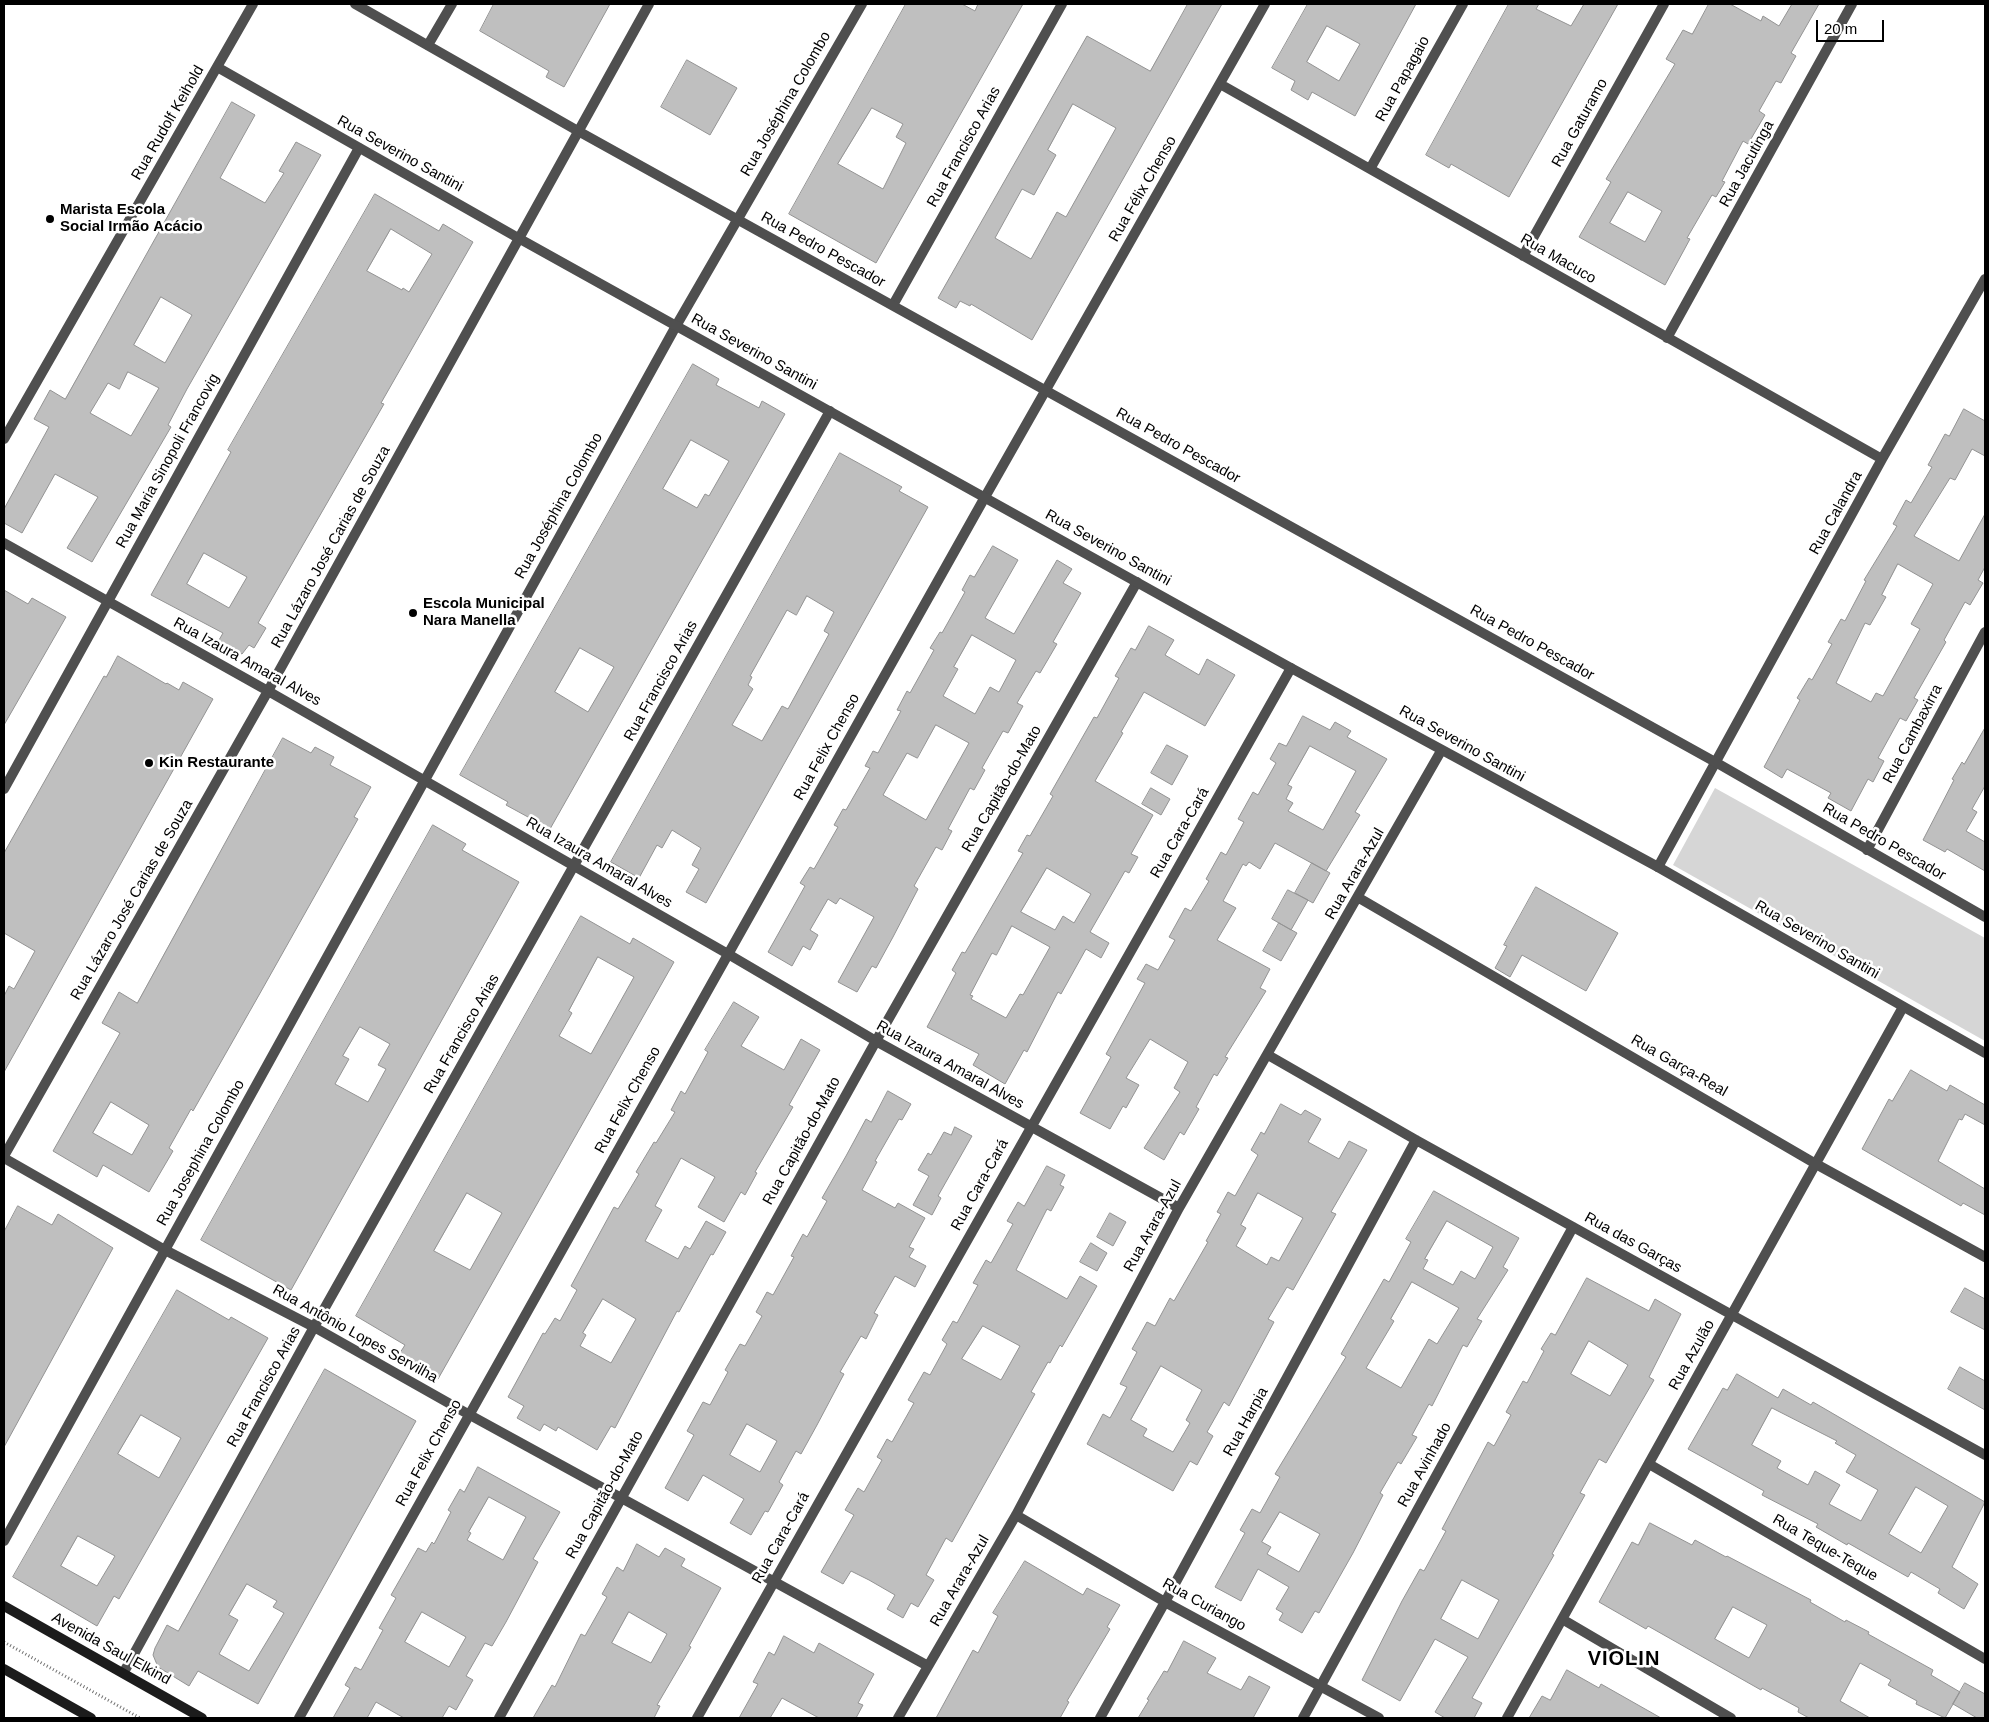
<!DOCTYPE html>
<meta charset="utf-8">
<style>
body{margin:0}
#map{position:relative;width:1989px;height:1722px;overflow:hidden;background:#fff;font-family:Arial,sans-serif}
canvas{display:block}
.frame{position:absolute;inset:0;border:5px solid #000;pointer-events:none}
.scale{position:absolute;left:1816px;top:20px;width:68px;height:22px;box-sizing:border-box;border:2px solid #000;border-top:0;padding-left:6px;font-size:15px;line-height:18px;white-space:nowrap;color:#000;-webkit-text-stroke:4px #fff;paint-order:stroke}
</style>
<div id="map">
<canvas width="1989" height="1722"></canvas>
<div class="frame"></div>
<div class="scale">20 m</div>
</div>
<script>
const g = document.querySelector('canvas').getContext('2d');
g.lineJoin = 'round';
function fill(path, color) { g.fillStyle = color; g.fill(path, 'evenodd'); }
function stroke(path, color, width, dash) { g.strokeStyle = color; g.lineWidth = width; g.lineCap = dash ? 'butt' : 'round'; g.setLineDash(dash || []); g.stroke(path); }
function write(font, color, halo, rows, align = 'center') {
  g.font = font + ' Arial,sans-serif'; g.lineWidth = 5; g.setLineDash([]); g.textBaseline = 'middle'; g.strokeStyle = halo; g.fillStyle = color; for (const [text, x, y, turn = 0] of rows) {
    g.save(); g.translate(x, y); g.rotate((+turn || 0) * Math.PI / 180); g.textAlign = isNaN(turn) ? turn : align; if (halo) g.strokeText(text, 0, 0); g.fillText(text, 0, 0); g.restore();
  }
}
const green = new Path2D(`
 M1715,788L1985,938V1041L1673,865Z`);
const building = new Path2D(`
 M494,4H610L564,87L546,77L549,71L480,31Z
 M906,4H962L975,11L978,4H1023L876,263L789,214ZM872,108L903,124L896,137L906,143L883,189L838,164Z
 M1188,4H1222L1032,340L971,304L970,306L960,301L956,308L938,298L1087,36L1150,71ZM1073,104L1116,128L1066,217L1057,212L1031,259L995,238L1022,189L1034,195L1056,155L1048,150Z
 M1308,4H1416L1355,116L1312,92L1308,100L1291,90L1295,81L1272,68ZM1327,26L1360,44L1339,81L1307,62Z
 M1509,4H1539L1536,9L1571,26L1584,4H1618L1509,197L1451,164L1449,168L1426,155Z
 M1709,4H1730L1761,21L1763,16L1779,26L1792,4H1819L1791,53L1796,56L1781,83L1776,81L1759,111L1765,115L1748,144L1743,141L1722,181L1725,182L1716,197L1712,195L1687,238L1690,239L1665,285L1579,237L1611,182L1606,179L1675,64L1666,59L1683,30L1692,34ZM1628,192L1662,211L1645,242L1610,223Z
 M687,60L737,88L710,135L661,107Z
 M232,102L255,115L220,178L265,203L284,173L279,171L296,142L321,155L187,389L168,425L171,427L92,562L67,548L98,497L55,474L22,533L4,523V509L49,427L34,419L50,390L65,399ZM161,297L192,315L165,363L134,345ZM128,372L159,388L131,436L90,413L108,383L119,389Z
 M375,194L439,231L443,224L473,242L381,403L384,404L258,623L266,628L254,648L249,645L242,654L219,640L223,633L151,595L231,452L228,450ZM391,229L432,254L409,292L403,288L402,290L367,271ZM204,553L247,577L229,608L187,584Z
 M693,364L719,379L716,385L759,408L762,401L785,414L550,829L506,805L508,802L460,775ZM691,440L729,461L709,496L705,494L697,508L663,489ZM580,648L614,667L588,712L555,692Z
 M1964,409L1985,421V456L1972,449L1955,480L1950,478L1914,536L1959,561L1985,514V567L1978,580L1983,583L1970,605L1965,602L1944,640L1946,642L1914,698L1918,700L1906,721L1900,718L1878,758L1884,761L1873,782L1868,779L1851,811L1828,798L1831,793L1787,769L1782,778L1764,767L1800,700L1797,698L1809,678L1812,680L1832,644L1828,642L1841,619L1845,621L1866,581L1864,580L1897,526L1893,524L1906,500L1911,503L1932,467L1928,465L1945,434L1949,436ZM1898,564L1933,584L1911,624L1920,629L1883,696L1876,693L1871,702L1836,683L1865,623L1870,625L1886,597L1882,595Z
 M840,453L902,487L899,491L928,507L706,903L686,892L699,869L692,865L701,848L672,830L662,848L657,845L639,878L611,862ZM807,596L834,612L824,631L829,634L788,709L782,706L762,741L732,725L753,689L748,685L752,677L750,676L787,610L796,615Z
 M993,546L1018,560L985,618L1014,634L1057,560L1072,569L1063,583L1081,593L1053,642L1057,644L1040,673L1036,671L1017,703L1023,706L1008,733L1003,731L982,768L985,770L974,790L970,788L948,829L952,831L942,850L936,847L914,886L918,889L893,937L876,968L872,966L857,992L838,982L874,917L840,898L836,904L828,899L810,930L818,935L810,950L803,946L792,966L768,952L805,886L800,883L810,867L814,869L838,827L834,825L843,809L846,810L870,768L865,766L873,751L878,753L901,711L897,710L907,691L910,693L934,650L930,648L940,632L942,633L965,592L962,590L970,575L974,577ZM972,635L1016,660L999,692L990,687L975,714L943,696L958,669L954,667ZM936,725L969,743L926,820L883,795L907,753L917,758Z
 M4,590L28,604L32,598L66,617L4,725Z
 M1149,626L1174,640L1165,655L1199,675L1207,659L1235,675L1205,726L1144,692L1121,732L1123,733L1095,781L1153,815L1131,854L1138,857L1129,873L1125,871L1090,932L1109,943L1101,958L1086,949L1061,994L1058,992L1027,1052L1024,1050L1005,1084L973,1065L979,1054L927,1027L956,973L952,970L962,952L965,953L1023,853L1018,851L1027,835L1030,836L1053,796L1050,794L1094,717L1097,718L1119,678L1115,676L1131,648L1135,650ZM1047,868L1091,894L1074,923L1063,916L1055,930L1021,912ZM1012,926L1050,947L1023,995L1020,994L1006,1018L971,999L973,996L970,995L992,953L996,955Z
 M118,656L166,684L167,683L179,690L183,682L213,699L4,1072V996L9,986L14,989L35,951L4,933V853L104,676L106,677Z
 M1303,716L1330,730L1335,722L1351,731L1347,737L1387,759L1355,812L1360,815L1326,871L1275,843L1260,869L1249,862L1246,866L1243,864L1223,901L1236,908L1217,940L1270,969L1260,988L1266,991L1225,1057L1228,1058L1217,1076L1214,1074L1196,1107L1199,1109L1184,1135L1180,1132L1164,1160L1144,1148L1180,1092L1174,1088L1188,1062L1150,1039L1126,1078L1139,1085L1126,1108L1123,1106L1110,1129L1080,1113L1111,1057L1106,1054L1145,983L1137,979L1146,964L1158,970L1175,940L1169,937L1185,908L1191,911L1209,881L1206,879L1221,852L1226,855L1244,822L1238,819L1253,792L1258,795L1276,763L1270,759L1279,743L1286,746ZM1310,746L1356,771L1323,830L1288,811L1293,803L1286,799L1292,787L1288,785Z
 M1985,728V786L1972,809L1977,812L1966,831L1985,842V871L1947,849L1945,852L1923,840L1954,780L1952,779L1962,762L1964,764Z
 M283,738L311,753L315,747L334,757L330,765L371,787L354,817L358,819L259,995L193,1111L191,1109L169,1148L173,1151L149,1192L103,1165L97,1177L53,1151L120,1033L102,1023L119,992L137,1003ZM111,1102L149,1125L132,1155L93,1133Z
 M1167,745L1188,756L1172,785L1151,773Z
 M1151,788L1170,799L1161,815L1142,804Z
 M433,825L466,844L462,850L519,882L291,1290L201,1240ZM360,1027L390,1044L378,1065L386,1069L368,1102L335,1084L349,1059L343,1056Z
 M1312,863L1330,873L1313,903L1295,893Z
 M1536,887L1618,933L1586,991L1522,955L1510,977L1495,968L1507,946L1504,945Z
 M1288,890L1308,900L1291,930L1272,919Z
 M581,916L630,944L633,938L674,962L438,1379L398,1356L405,1345L356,1316ZM598,957L634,977L591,1054L559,1036L572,1013L569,1011ZM467,1193L502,1213L470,1270L434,1251Z
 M1279,923L1297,933L1281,961L1263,951Z
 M734,1002L759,1017L741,1046L784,1070L801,1039L820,1050L789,1105L793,1107L755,1172L757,1173L745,1195L741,1192L724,1222L698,1207L715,1177L681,1158L655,1206L662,1210L645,1241L678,1259L685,1246L690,1249L706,1221L726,1232L713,1255L711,1254L679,1312L677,1311L615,1428L611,1426L597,1450L558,1427L556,1431L544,1424L540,1431L517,1418L524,1406L508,1397L543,1333L545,1334L555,1318L560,1321L577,1290L571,1286L614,1207L618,1209L639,1174L636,1172L654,1142L656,1143L675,1112L671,1110L681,1091L685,1094L708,1052L705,1050ZM603,1299L636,1319L611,1363L580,1346L586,1335L583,1333Z
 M1911,1070L1947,1091L1950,1085L1985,1105V1125L1965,1114L1962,1120L1959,1119L1938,1161L1985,1189V1215L1963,1203L1961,1206L1862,1149L1889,1099L1892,1101Z
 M888,1091L911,1104L902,1120L899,1119L875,1161L877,1162L862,1190L895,1208L898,1203L925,1218L909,1247L914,1249L909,1257L926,1266L915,1287L895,1276L874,1313L878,1315L866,1339L861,1336L840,1372L844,1374L817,1425L801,1454L796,1451L779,1482L783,1485L768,1512L765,1511L751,1535L730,1523L744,1499L703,1475L688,1501L665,1488L694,1435L687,1431L703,1402L710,1405L728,1372L725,1370L740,1344L745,1346L762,1316L756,1312L767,1292L773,1295L794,1257L791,1256L803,1234L807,1237L827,1201L822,1198L846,1156L866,1119L871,1122ZM747,1424L777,1441L760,1472L730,1455Z
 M1281,1104L1301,1115L1305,1110L1321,1119L1308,1142L1339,1159L1349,1141L1367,1150L1331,1212L1336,1214L1293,1290L1287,1287L1268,1319L1274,1322L1229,1406L1224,1402L1207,1432L1213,1436L1197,1465L1190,1461L1173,1491L1087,1444L1103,1414L1110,1418L1127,1387L1120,1384L1137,1352L1132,1349L1147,1322L1155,1326L1170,1298L1174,1301L1208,1242L1206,1241L1221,1214L1217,1212L1228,1192L1235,1196L1258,1155L1251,1150L1261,1132L1264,1134ZM1258,1193L1303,1218L1279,1261L1271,1257L1267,1265L1236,1246L1246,1228L1241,1225ZM1161,1366L1202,1390L1186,1420L1190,1423L1173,1452L1143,1436L1147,1429L1131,1420Z
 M955,1127L972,1136L938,1196L941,1198L932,1215L913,1205L929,1176L918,1170L928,1153L931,1155L944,1132L951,1135Z
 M1047,1166L1065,1175L1060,1185L1064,1187L1051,1211L1047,1209L1016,1270L1067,1299L1080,1276L1097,1286L1062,1347L1060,1345L1050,1363L1048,1362L1031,1392L1035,1394L952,1542L946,1538L926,1575L934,1580L918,1607L911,1603L903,1618L887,1609L895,1595L869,1580L851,1571L843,1584L821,1572L854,1515L845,1510L858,1488L864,1492L882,1460L877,1457L887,1439L892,1442L914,1403L908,1400L924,1372L930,1375L947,1344L942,1340L953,1321L957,1323L978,1285L973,1283L986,1260L991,1263L1013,1224L1007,1221L1018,1202L1024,1206ZM983,1326L1020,1346L1001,1380L962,1359Z
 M1434,1191L1519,1238L1503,1267L1508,1270L1477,1319L1482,1321L1467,1347L1463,1345L1432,1406L1429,1404L1412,1435L1417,1437L1401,1464L1398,1462L1380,1493L1383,1495L1353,1553L1319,1613L1315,1611L1302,1633L1279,1620L1283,1613L1276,1609L1289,1587L1258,1569L1241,1601L1215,1587L1245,1533L1240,1530L1252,1509L1260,1513L1280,1477L1275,1474L1346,1357L1341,1354L1384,1279L1389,1282L1411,1242L1406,1239ZM1447,1221L1493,1247L1475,1279L1461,1271L1453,1285L1423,1269L1428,1260L1425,1259ZM1412,1282L1459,1308L1437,1344L1429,1339L1401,1388L1366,1368L1394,1321L1391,1319ZM1280,1512L1320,1534L1299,1572L1267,1554L1271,1547L1262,1542Z
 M18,1206L52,1225L58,1214L113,1248L4,1447V1232Z
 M1110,1213L1126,1222L1113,1246L1097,1237Z
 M1091,1243L1107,1253L1097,1271L1080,1262Z
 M1587,1278L1649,1311L1655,1299L1681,1314L1649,1377L1654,1380L1606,1463L1599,1459L1580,1493L1585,1495L1552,1554L1554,1555L1472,1698L1482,1703L1474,1718H1445L1435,1712L1468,1657L1435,1639L1400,1701L1362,1680L1402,1601L1420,1569L1424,1571L1446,1531L1442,1529L1488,1442L1494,1446L1511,1415L1506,1412L1523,1381L1527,1383L1544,1351L1541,1349L1551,1333L1555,1335ZM1589,1341L1628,1365L1610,1396L1571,1374ZM1462,1580L1499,1600L1478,1639L1441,1619Z
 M1965,1288L1985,1299V1330L1951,1312Z
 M177,1290L229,1320L231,1317L268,1338L119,1599L114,1596L97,1626L13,1577ZM141,1415L181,1438L159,1478L118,1454ZM78,1536L115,1556L97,1586L61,1566Z
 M1960,1367L1985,1381V1410L1948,1389Z
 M325,1369L416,1421L258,1704L198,1671L189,1686L158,1667L153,1655L155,1648L167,1625L178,1631ZM247,1584L277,1601L273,1607L284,1613L249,1671L219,1654L238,1620L229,1615Z
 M1737,1374L1778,1398L1783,1389L1811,1405L1813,1402L1985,1502L1952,1567L1978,1584L1964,1609L1938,1593L1940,1589L1911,1572L1908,1577L1848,1543L1847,1545L1816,1527L1818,1524L1762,1495L1764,1491L1688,1449L1723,1388L1727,1390ZM1772,1408L1837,1441L1835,1443L1856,1455L1846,1472L1878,1490L1861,1521L1829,1504L1840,1485L1815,1471L1808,1485L1777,1468L1781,1461L1752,1445ZM1916,1487L1948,1506L1921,1553L1889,1534Z
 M478,1467L560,1512L533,1559L538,1562L506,1622L492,1646L485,1643L466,1676L473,1680L456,1710L449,1706L442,1718H404L376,1702L367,1718H333L350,1688L345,1685L355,1667L361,1670L383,1630L379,1628L396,1598L391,1595L418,1548L426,1552L432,1542L434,1544L451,1512L448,1510L460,1489L464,1492ZM489,1497L526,1517L503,1560L467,1540L471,1533L469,1532ZM422,1612L466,1637L449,1667L405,1642Z
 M1650,1523L1692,1545L1695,1540L1726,1557L1727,1556L1811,1600L1810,1602L1845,1622L1846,1620L1869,1632L1868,1634L1933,1670L1931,1675L1960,1692L1945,1718L1916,1704L1917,1701L1888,1685L1891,1680L1860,1663L1840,1701L1870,1718H1809L1798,1712L1799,1708L1762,1688L1761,1690L1648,1626L1646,1629L1599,1602L1632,1542L1638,1545ZM1733,1607L1767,1625L1749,1658L1715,1639Z
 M637,1544L659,1557L665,1548L685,1559L681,1566L721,1588L689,1646L691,1647L657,1705L660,1706L654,1718H533L552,1685L555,1687L581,1634L585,1636L607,1597L602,1594L617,1567L623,1571ZM629,1612L667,1634L651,1663L612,1643Z
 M1025,1561L1083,1595L1087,1588L1120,1605L1107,1627L1110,1629L1067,1701L1069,1702L1060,1718H936L973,1650L978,1653L998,1616L993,1613Z
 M784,1636L814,1653L819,1643L874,1674L858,1703L863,1705L856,1718H819L782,1698L770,1718H739L758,1684L753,1682L769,1652L774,1655Z
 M1184,1641L1216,1658L1207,1673L1241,1690L1249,1676L1270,1687L1253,1718H1138L1149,1700L1147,1699L1164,1671L1167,1672Z
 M1567,1670L1599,1688L1601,1684L1661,1718H1529L1542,1696L1550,1700Z
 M1965,1683L1985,1694V1718H1977L1953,1704Z`);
const path = new Path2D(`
 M4,1642L140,1718`);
const minor = new Path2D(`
 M428,45L452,4
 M1220,84L1882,459
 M1370,169L1463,4
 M1523,256L1664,4
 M893,305L1062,4
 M1667,338L1852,4
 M4,543L268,691L728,954L876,1041L1179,1208
 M4,789L359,148
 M1867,850L1985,632
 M1658,867L1882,459L1985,279
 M1359,898L1816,1164L1985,1257
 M1268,1055L1416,1140L1985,1455
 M4,1156L268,691L649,4
 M4,1158L165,1250L314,1327L468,1414L928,1666
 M1649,1464L1985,1659
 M1016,1515L1165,1602L1379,1718
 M4,1541L676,326L862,4
 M1562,1619L1731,1718
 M124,1672L314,1327L830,411
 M299,1718L985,497L1265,4
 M499,1718L876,1041L1137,582
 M697,1718L1291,668
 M898,1718L1016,1515L1179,1208L1441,751
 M1100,1718L1165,1602L1416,1140
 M1303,1718L1573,1227
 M1507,1718L1903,1007`);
const tertiary = new Path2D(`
 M355,4L578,131L1717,763L1985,917
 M217,67L520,239L1291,668L1658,867L1985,1053
 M4,439L253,4`);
const secondary = new Path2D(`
 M4,1606L202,1718
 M4,1669L91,1718`);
const markers = [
 [50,219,5,"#000"],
 [413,613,5,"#000"],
 [149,763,5,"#000"]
];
const streetNames = [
 ["Rua Papagaio",1403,79,-61],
 ["Rua Joséphina Colombo",786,104,-60],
 ["Rua Rudolf Keihold",168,123,-60],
 ["Rua Gaturamo",1580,123,-61],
 ["Rua Francisco Arias",964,147,-61],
 ["Rua Severino Santini",400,154,29],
 ["Rua Jacutinga",1747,164,-61],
 ["Rua Félix Chenso",1143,189,-60],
 ["Rua Pedro Pescador",823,250,29],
 ["Rua Macuco",1558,259,30],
 ["Rua Severino Santini",754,352,29],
 ["Rua Pedro Pescador",1178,446,29],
 ["Rua Maria Sinopoli Francovig",168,461,-61],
 ["Rua Joséphina Colombo",559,506,-61],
 ["Rua Calandra",1836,513,-61],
 ["Rua Lázaro José Carias de Souza",331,547,-61],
 ["Rua Severino Santini",1108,548,29],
 ["Rua Pedro Pescador",1532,643,29],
 ["Rua Izaura Amaral Alves",247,662,29],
 ["Rua Francisco Arias",661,681,-61],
 ["Rua Cambaxirra",1913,734,-62],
 ["Rua Severino Santini",1462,744,29],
 ["Rua Felix Chenso",827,747,-61],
 ["Rua Capitão-do-Mato",1002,789,-60],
 ["Rua Cara-Cará",1180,833,-60],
 ["Rua Pedro Pescador",1884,842,30],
 ["Rua Izaura Amaral Alves",599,863,30],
 ["Rua Arara-Azul",1355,874,-60],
 ["Rua Lázaro José Carias de Souza",132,900,-60],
 ["Rua Severino Santini",1817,940,30],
 ["Rua Francisco Arias",462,1034,-60],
 ["Rua Izaura Amaral Alves",950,1065,29],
 ["Rua Garça-Real",1679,1066,30],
 ["Rua Felix Chenso",628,1100,-61],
 ["Rua Capitão-do-Mato",802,1141,-61],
 ["Rua Josephina Colombo",201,1153,-61],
 ["Rua Cara-Cará",980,1185,-61],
 ["Rua Arara-Azul",1153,1226,-61],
 ["Rua das Garças",1633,1243,29],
 ["Rua Antônio Lopes Servilha",355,1334,29],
 ["Rua Azulão",1692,1355,-61],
 ["Rua Francisco Arias",264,1387,-61],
 ["Rua Harpia",1246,1422,-61],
 ["Rua Felix Chenso",429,1453,-61],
 ["Rua Avinhado",1425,1465,-61],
 ["Rua Capitão-do-Mato",605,1495,-61],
 ["Rua Cara-Cará",781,1538,-61],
 ["Rua Teque-Teque",1825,1548,30],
 ["Rua Arara-Azul",960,1581,-60],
 ["Rua Curiango",1204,1605,29],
 ["Avenida Saul Elkind",111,1649,29]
];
const poiNames = [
 ["Marista Escola",60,210],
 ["Social Irmão Acácio",60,227],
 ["Escola Municipal",423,604],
 ["Nara Manella",423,621],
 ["Kin Restaurante",159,763]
];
const districtNames = [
 ["VIOLIN",1624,1659]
];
fill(green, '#d6d6d6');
fill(building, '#bfbfbf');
stroke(building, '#939393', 1);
stroke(path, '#717171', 3, [1, 2.5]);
stroke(minor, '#4f4f4f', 10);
stroke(tertiary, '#4f4f4f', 10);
stroke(secondary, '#1c1c1c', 10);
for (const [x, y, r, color] of markers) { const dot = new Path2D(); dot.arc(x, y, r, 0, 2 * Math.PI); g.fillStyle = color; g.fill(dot); stroke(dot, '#fff', 2); }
write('15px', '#000', '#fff', streetNames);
write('bold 15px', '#000', '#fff', poiNames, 'left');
g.letterSpacing = '1px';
write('bold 20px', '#000', '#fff', districtNames);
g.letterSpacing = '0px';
</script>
